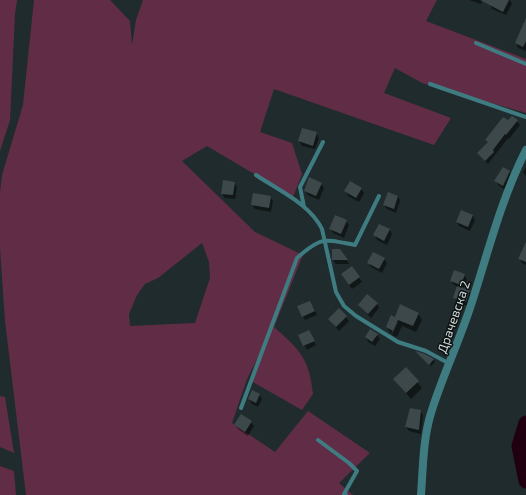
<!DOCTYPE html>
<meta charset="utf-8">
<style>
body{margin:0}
canvas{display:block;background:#1f2b2c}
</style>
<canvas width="526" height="495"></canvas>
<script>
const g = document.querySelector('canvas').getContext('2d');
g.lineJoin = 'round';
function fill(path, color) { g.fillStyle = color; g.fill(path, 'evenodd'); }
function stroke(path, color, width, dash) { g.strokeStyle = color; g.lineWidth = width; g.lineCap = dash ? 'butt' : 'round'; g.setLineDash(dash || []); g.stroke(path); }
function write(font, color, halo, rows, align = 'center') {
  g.font = font + ' "Exo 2",sans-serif'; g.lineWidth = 3; g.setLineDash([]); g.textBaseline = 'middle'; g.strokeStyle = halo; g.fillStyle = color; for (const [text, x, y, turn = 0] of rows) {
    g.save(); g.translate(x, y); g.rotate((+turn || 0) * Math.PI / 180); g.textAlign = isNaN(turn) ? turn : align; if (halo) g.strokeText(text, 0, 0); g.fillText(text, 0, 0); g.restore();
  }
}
const green = new Path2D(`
 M0,0H17L15,14L10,120L0,151Z
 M34,0H110L130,21L132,45L136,20L143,0H437L426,21L526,59V113L422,83L395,68L384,93L451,118L434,145L274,89L260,132L292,143L302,174L293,197L207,146L182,161L255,232L303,255L274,327C300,350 309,358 313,394L302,410L251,381L271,332L247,379L232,423L275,452L308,411L370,453L339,483L353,495H26L5,321L0,248V193L2,175L23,105ZM202,243L209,262L210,278L195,323L130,326L129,314L137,295L145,284L158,278Z
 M0,396L5,397L14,453L0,447Z
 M0,466L14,471L16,495H0Z`);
const shadow = new Path2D(`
 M469,0H482L481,4Z
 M492,0H510L512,4L506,15L492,9L490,4Z
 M526,23V51L518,48L516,43Z
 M512,117L520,125L509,139L508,138L488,164L478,153L488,143L487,140Z
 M316,133L319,138L315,149L302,146L299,141Z
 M526,167V176L523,172Z
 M510,172L512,176L505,190L498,185L496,181Z
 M234,183L237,187L235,199L225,198L222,194Z
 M321,183L324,188L319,200L308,195L305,191Z
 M361,188L364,193L359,202L348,196L346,191Z
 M398,196L400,201L396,213L387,209L384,205Z
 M270,197L273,201L271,212L255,209L252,205Z
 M472,215L475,220L470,231L459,226L457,222Z
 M346,221L349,225L344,238L333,233L330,229Z
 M380,225L390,230L392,234L387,245L377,240L375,235Z
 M526,249V265L522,263L519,259Z
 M340,250L347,260L349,264H336L333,260Z
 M384,259L387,263L382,273L371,267L368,263Z
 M352,267L362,282L352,289L344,278Z
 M464,275L467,279L463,289L469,291L472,295L468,306L457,302L455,298L458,287L454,285L451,281Z
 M377,304L379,308L371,318L359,305Z
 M313,306L317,315L305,320L303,316Z
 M339,309L349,321L339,331L329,319Z
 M418,313L422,320L416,332L402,326L397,337L392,335L398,322H396L391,334L387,327L392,317L395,318Z
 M309,331L316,345L307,350L299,336Z
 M377,335L380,339L375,346L368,342L366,337Z
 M417,353L434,360L435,362L431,366Z
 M406,369L422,388L411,399L395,380Z
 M253,391L260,395L262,399L258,407L252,404L249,399Z
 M421,411L423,415L421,434L409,431L406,427Z
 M251,422L254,426L248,436L238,429L235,425Z`);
const river = new Path2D(`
 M526,423L519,446L526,481`);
const building = new Path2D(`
 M480,0H509L503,12Z
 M526,18V41L523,47L515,43Z
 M512,116L518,120L506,135L505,134L493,150L494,152L485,161L477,153L488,142L485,140L503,117L508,120Z
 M302,128L317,132L313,146L298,141Z
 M503,167L510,171L503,186L494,181Z
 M309,177L322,183L316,196L304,191Z
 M223,180L235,182L233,195L221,194Z
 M350,181L362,188L356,198L344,191Z
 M388,192L398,196L394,209L383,205Z
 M253,193L271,196L269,208L251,205Z
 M461,210L473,215L468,227L456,222Z
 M335,215L347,220L341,234L329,229Z
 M379,224L390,229L384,241L373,235Z
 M526,242V262L518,259Z
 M332,249H340L348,260H332Z
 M373,252L385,258L379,269L367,263Z
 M352,266L360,277L349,285L341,274Z
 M454,270L465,274L461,285L450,281Z
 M457,286L470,290L466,302L453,298Z
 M367,294L378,303L368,314L358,305Z
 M310,301L315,311L302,317L297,306Z
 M400,304L419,313L413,326L398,320L393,331L386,327L391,315L395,317Z
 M339,308L347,316L336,327L328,319Z
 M370,329L378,334L372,342L365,337Z
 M309,330L315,341L303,346L298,335Z
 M415,351L425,354L434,359L429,365Z
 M406,367L419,381L406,393L393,379Z
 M252,390L260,394L256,403L248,399Z
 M410,408L421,410L419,430L405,427Z
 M241,414L252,421L245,432L234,425Z`);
const lane = new Path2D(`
 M476,43L526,64
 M430,84L526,117
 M256,175C278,190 310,204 322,229L336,292L344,306L356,316L398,342L426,351L450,364
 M304,207L300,187L323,142
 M241,408L297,258C322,236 324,239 355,245L379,196
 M318,440L349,463L357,471L344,494L346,495`);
const street = new Path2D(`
 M421,495C423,468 423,439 431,413C442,377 459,342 471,305C488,253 501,199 526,150`);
const streetNames = [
 ["Драчевска 2",454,317,-71]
];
fill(green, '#612d46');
fill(shadow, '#0007');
stroke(river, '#200010', 15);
fill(building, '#3c484a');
stroke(lane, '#3e7c82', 4);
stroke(street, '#3e7c82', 8);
write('13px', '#d0d7d8', '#0d1212', streetNames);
</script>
